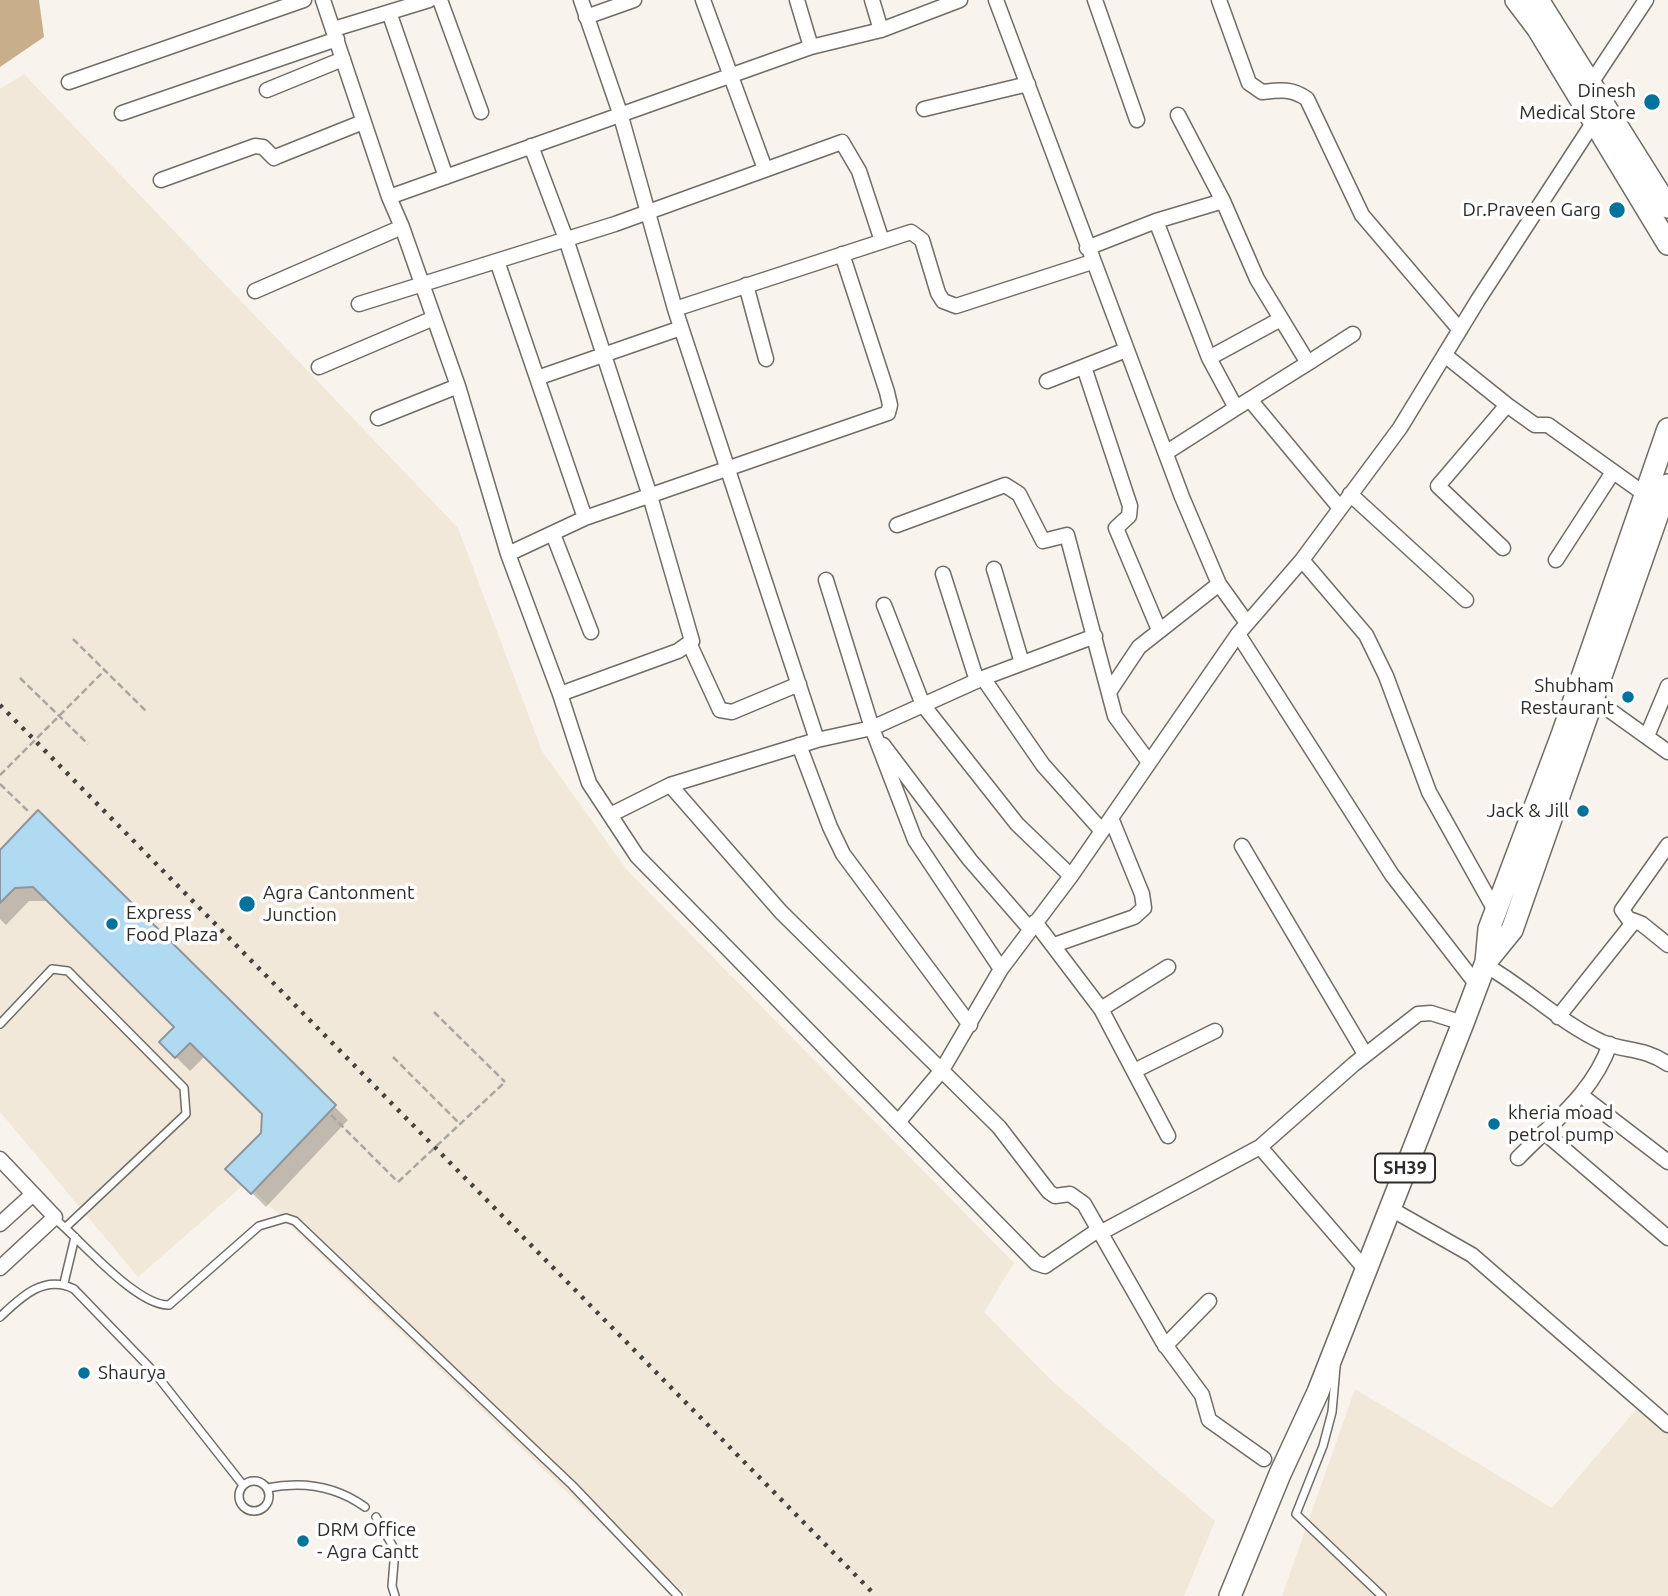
<!DOCTYPE html>
<style>
body{margin:0}
canvas{display:block;background:#f8f3ec}
</style>
<canvas width="1668" height="1596"></canvas>
<script>
const g = document.querySelector('canvas').getContext('2d');
g.lineJoin = 'round';
function fill(path, color) { g.fillStyle = color; g.fill(path, 'evenodd'); }
function stroke(path, color, width, dash) { g.strokeStyle = color; g.lineWidth = width; g.lineCap = dash ? 'butt' : 'round'; g.setLineDash(dash || []); g.stroke(path); }
function write(font, color, halo, rows, align = 'center') {
  g.font = font + ' Ubuntu,sans-serif'; g.lineWidth = 7; g.setLineDash([]); g.textBaseline = 'middle'; g.strokeStyle = halo; g.fillStyle = color; for (const [text, x, y, turn = 0] of rows) {
    g.save(); g.translate(x, y); g.rotate((+turn || 0) * Math.PI / 180); g.textAlign = isNaN(turn) ? turn : align; if (halo) g.strokeText(text, 0, 0); g.fillText(text, 0, 0); g.restore();
  }
}
const built = new Path2D(`
 M24,74L458,528L542,751L627,870L1014,1263L984,1312L1052,1381L1215,1521L1184,1596H688L598,1522L246,1183L138,1277L0,1112V89Z
 M1355,1389L1552,1508L1640,1405L1668,1419V1596H1282Z`);
const water = new Path2D(`
 M0,0H39L44,37L0,67Z`);
const shadow = new Path2D(`
 M38,812L348,1120L266,1207L228,1169L263,1134V1114L205,1056L190,1071L161,1042L176,1027L48,901H29L6,925L0,919V853Z`);
const building = new Path2D(`
 M38,810L336,1105L251,1194L225,1169L261,1133L262,1114L190,1043L175,1058L159,1042L174,1027L33,887L15,888L0,903V850Z`);
const path = new Path2D(`
 M73,639L146,711
 M20,678L88,744
 M0,784L29,812
 M434,1012L505,1082
 M393,1057L460,1124
 M331,1115L398,1182`);
const lane = new Path2D(`
 M0,1024L52,969L68,971L184,1088L186,1114L66,1227
 M54,1218C81,1240 136,1306 169,1305L259,1226L286,1218L295,1221L572,1485L678,1596
 M64,1283L75,1237
 M0,1317C21,1297 44,1274 74,1289L154,1372L243,1485
 M1336,1367L1332,1412L1323,1446L1296,1514L1382,1596
 M239 1496a15 15 0 1 1 30 0a15 15 0 1 1-30 0Z
 M267,1488C302,1481 336,1486 365,1507
 M376,1517L395,1550L392,1586L395,1596`);
const street = new Path2D(`
 M323,0L389,197L811,47L881,30L960,0
 M440,0L481,112
 M581,0L620,113L675,309L817,740
 M703,0L765,169
 M797,0L811,47
 M872,0L881,30
 M996,0L1182,497L1219,584L1247,623
 M1095,0L1137,120
 M1219,0L1249,83L1262,92C1280,90 1292,88 1307,99L1362,215L1460,330
 M389,12L446,177
 M586,17L634,0
 M334,29L429,0
 M69,82L304,0
 M1591,83L1646,0
 M267,90L343,59
 M924,109L1028,84
 M122,113L337,39
 M1178,115L1223,201L1257,279L1308,363L1353,334
 M531,146L566,239L650,496L692,641L678,651L560,694
 M161,180L255,146L263,147L274,158L278,156L363,122
 M389,197L402,227
 M1156,221L1209,358
 M1087,248L1156,221L1223,201
 M497,261L585,518
 M746,285L766,359
 M255,291L402,227L458,386L508,554L560,694L589,783L637,856L1036,1263L1045,1266L1098,1230
 M359,304L615,224L842,142L859,171L882,241
 M675,309L911,232L922,240L938,293L943,301L956,306L1092,262
 M1279,320L1209,358L1236,408L1308,363
 M1446,356L1507,405L1438,486L1503,548
 M319,367L434,318
 M1084,367L1130,506L1129,516L1116,528L1159,630
 M537,378L681,328
 M1047,381L1126,350
 M1251,401L1340,508
 M1507,405L1535,425H1548L1646,495
 M378,418L458,386
 M1167,452L1236,408
 M1350,494L1466,600
 M897,525L1005,485L1019,494L1043,541L1067,535L1115,716L1148,761
 M553,534L591,632
 M508,554L585,518L888,413L890,405L887,392L842,254
 M1302,560L1366,635L1386,676L1429,792L1496,912
 M1556,560L1613,472
 M994,569L1022,663
 M943,574L977,681
 M826,580L872,728L915,840L1001,969
 M884,605L923,705L1017,824L1071,876
 M1238,634L1392,875L1477,985
 M690,645L720,710L732,712L799,684
 M983,678L1043,765L1102,831
 M1109,692L1139,647L1219,584
 M1594,699L1668,752
 M1647,736L1668,686
 M799,745L830,827L843,854L970,1025
 M883,745L970,860L1030,929
 M670,785L781,912L999,1127L1049,1192L1055,1196L1070,1194L1084,1204L1163,1342L1202,1395L1209,1420L1264,1459
 M610,815L670,785L817,740L872,728L983,678L1095,636
 M1242,846L1365,1054
 M1632,920L1642,924L1668,945
 M1035,922L1101,1009L1168,967
 M1054,945L1134,917L1144,908L1142,894L1111,818
 M1485,965C1526,988 1559,1022 1602,1042C1626,1052 1643,1047 1668,1064
 M1101,1009L1168,1136
 M1558,1017L1632,924L1622,910L1668,845
 M1134,1071L1215,1031
 M1582,1096L1668,1162
 M899,1121L942,1070L1001,969L1071,876L1238,634L1302,560L1400,428L1478,300L1597,117
 M1544,1132L1668,1238
 M1260,1147L1354,1064L1418,1014L1431,1013L1463,1023
 M1518,1158C1553,1122 1593,1093 1610,1044
 M0,1159L55,1217L0,1268
 M1391,1209L1472,1255L1668,1425
 M0,1224L33,1194
 M1100,1233L1260,1147L1366,1270
 M1165,1346L1209,1301`);
const primary = new Path2D(`
 M1516,0L1538,29L1668,244
 M1538,0L1668,207
 M1486,962L1512,930L1668,485
 M1230,1596L1280,1474L1318,1392L1463,1023L1486,962L1489,929L1562,735L1668,429`);
const rail = new Path2D(`
 M0,705L876,1596`);
const pathBridge = new Path2D(`
 M0,775L104,671
 M398,1182L505,1082`);
const markers = [
 [1652,102,9,"#00739d"],
 [1617,210,9,"#00739d"],
 [1628,697,7,"#00739d"],
 [1583,811,7,"#00739d"],
 [247,904,9,"#00739d"],
 [112,924,7,"#00739d"],
 [1494,1124,7,"#00739d"],
 [84,1373,7,"#00739d"],
 [303,1541,7,"#00739d"]
];
const shields = [
 [1405,1168,60]
];
const shieldNames = [
 ["SH39",1405,1168]
];
const poiNames = [
 ["Dinesh",1636,91,"right"],
 ["Medical Store",1636,113,"right"],
 ["Dr.Praveen Garg",1601,210,"right"],
 ["Shubham",1614,686,"right"],
 ["Restaurant",1614,708,"right"],
 ["Jack & Jill",1569,811,"right"],
 ["Agra Cantonment",263,893],
 ["Junction",263,915],
 ["Express",126,913],
 ["Food Plaza",126,935],
 ["kheria moad",1508,1113],
 ["petrol pump",1508,1135],
 ["Shaurya",98,1373],
 ["DRM Office",317,1530],
 ["- Agra Cantt",317,1552]
];
fill(built, '#f2e8da');
fill(water, '#c9ae8b');
fill(shadow, '#0003');
fill(building, '#afdaf2');
stroke(building, '#8f969b', 2);
stroke(lane, '#706c66', 10);
stroke(street, '#706c66', 17);
stroke(primary, '#706c66', 24);
stroke(path, '#a9a5a0', 2.5, [7, 3.5]);
stroke(lane, '#fff', 7);
stroke(street, '#fff', 14);
stroke(primary, '#fff', 21);
stroke(rail, '#454340', 4.5, [3.5, 7]);
stroke(pathBridge, '#a9a5a0', 2.5, [7, 3.5]);
for (const [x, y, r, color] of markers) { const dot = new Path2D(); dot.arc(x, y, r, 0, 2 * Math.PI); g.fillStyle = color; g.fill(dot); stroke(dot, '#fff', 2.5); }
for (const [x, y, w] of shields) { const box = new Path2D(); box.roundRect(x - w / 2, y - 14.5, w, 29, 5); g.fillStyle = '#fff'; g.fill(box); stroke(box, '#2e2c2a', 2); }
write('bold 18px', '#2e2c2a', null, shieldNames);
write('19px', '#2e2c2a', '#fff', poiNames, 'left');
</script>
